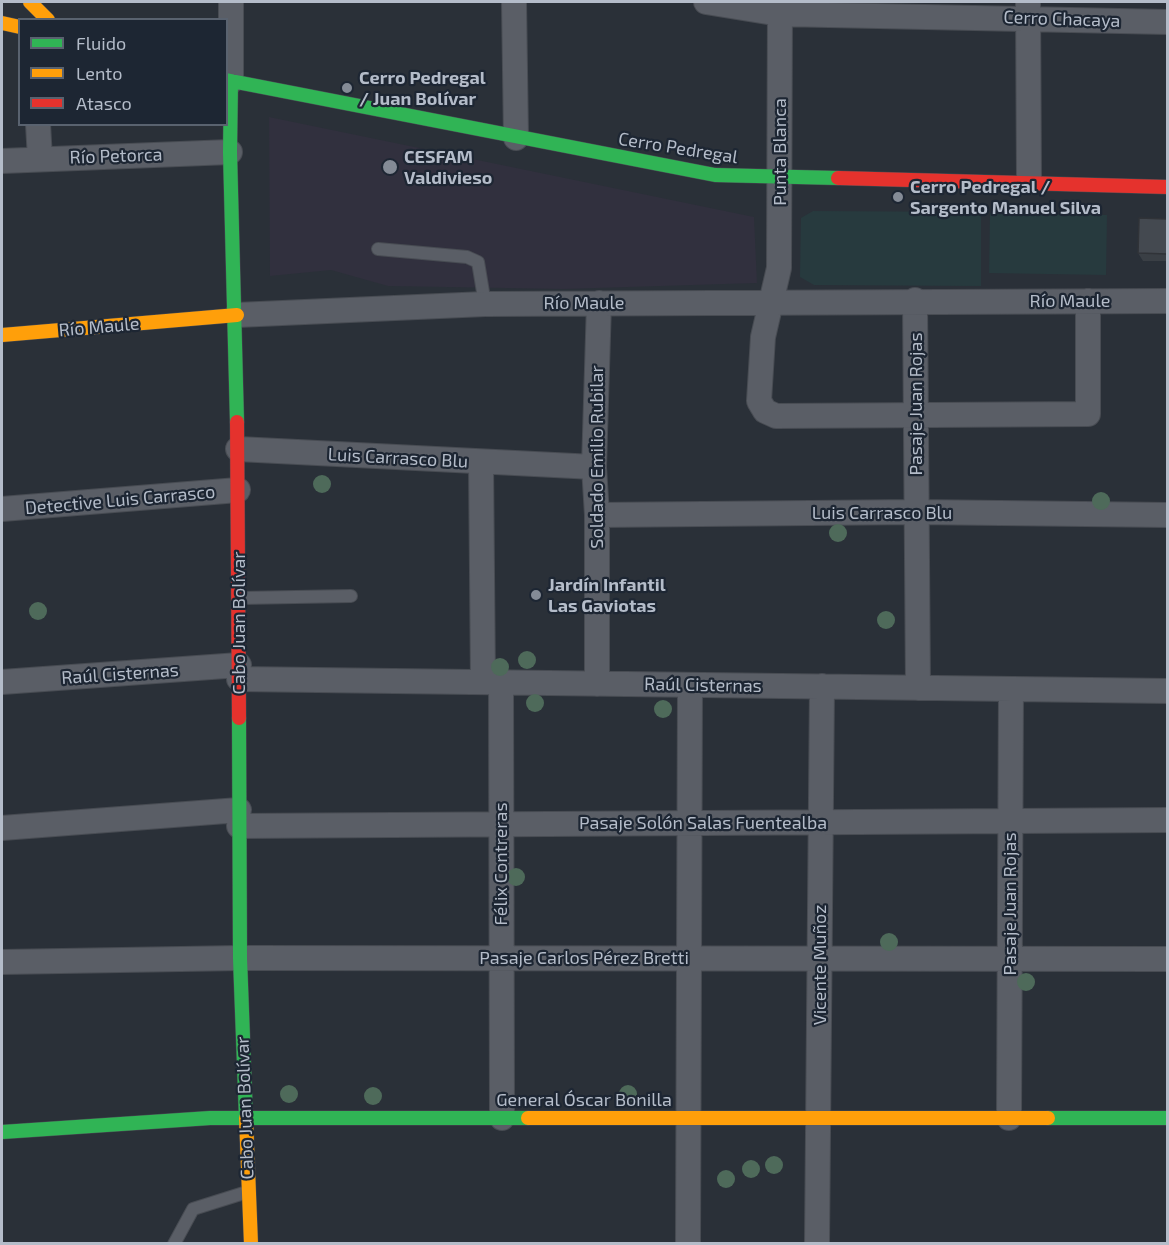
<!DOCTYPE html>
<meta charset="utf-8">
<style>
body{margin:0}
#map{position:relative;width:1169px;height:1245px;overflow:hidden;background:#2a3038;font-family:"Exo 2",sans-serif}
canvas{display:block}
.frame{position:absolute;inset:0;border:3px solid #b4bcc9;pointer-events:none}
.legend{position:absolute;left:18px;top:18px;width:210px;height:108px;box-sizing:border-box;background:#1d2633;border:2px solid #59626f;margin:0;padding:8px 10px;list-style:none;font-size:18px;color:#b4bcc9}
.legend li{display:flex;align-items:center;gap:12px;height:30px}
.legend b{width:30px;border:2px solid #59626f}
</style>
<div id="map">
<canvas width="1169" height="1245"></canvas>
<div class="frame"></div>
<ul class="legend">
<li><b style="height:8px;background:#30b455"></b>Fluido</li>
<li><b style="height:8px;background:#ff9f0a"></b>Lento</li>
<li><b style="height:8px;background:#e5322d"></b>Atasco</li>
</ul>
</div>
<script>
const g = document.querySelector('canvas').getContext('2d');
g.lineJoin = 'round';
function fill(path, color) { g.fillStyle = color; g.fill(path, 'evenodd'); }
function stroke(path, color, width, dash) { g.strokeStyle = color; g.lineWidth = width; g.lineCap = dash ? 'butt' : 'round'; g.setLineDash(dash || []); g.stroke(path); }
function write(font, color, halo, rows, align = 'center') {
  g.font = font + ' "Exo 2",sans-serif'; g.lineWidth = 4.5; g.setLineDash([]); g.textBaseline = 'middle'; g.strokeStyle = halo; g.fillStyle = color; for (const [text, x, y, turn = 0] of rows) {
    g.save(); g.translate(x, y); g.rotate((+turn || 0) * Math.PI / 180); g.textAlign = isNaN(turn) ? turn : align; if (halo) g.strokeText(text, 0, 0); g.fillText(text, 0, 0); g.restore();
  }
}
const medical = new Path2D(`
 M269,117L754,217L757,283L564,289L388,286L331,270L270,276Z`);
const green = new Path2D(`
 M813,211L981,212V286L814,285L800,277L801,218Z
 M990,213L1107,215L1106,275L989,273Z`);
const lane = new Path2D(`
 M378,249L467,257L478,262L485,304
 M240,598L351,596
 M174,1244L193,1209L247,1192`);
const street = new Path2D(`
 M231,2V81
 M514,2L516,138
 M706,2L780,14L1168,22
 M780,2L779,268L763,337L759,401L765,411L776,416L1088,414V301
 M1028,2L1029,182
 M38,124L40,159
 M2,161L230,152
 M915,300L918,688
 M237,315L485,304L1168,301
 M238,449L594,467
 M481,463L483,682
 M2,509L238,490
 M597,515L916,512L1168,515
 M239,679L1168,691
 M2,682L239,665
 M501,682L502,1118
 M597,684V515L594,467L599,303
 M239,826L1168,820
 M2,828L239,810
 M2,962L240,958L1168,959
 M1009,1118L1011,689
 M688,1244L690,685
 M817,1244L822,686`);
const fast = new Path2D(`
 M226,80L715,175L838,178
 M231,81L230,152L237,422
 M239,718L240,958L246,1118
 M1048,1118H1168
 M2,1132L210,1118H528`);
const slow = new Path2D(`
 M30,2L48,20
 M2,23L20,27
 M2,335L237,315
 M246,1118L251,1244
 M528,1118H1048`);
const jam = new Path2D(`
 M838,178L1168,187
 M237,422L239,718`);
const trees = [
 [322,484],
 [1101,501],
 [838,533],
 [38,611],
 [886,620],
 [527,660],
 [500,667],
 [535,703],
 [663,709],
 [516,877],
 [889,942],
 [1026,982],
 [289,1094],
 [628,1094],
 [373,1096],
 [774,1165],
 [751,1169],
 [726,1179]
];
const wall = new Path2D(`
 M1167,219V261H1143L1138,253Z`);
const building = new Path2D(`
 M1139,218L1167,219V254L1138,253Z`);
const markers = [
 [347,88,6,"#848b96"],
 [390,167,8,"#848b96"],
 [898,197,6,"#848b96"],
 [536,595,6,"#848b96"]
];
const streetNames = [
 ["Cerro Chacaya",1062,19,2],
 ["Cerro Pedregal",678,148,9],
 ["Punta Blanca",780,152,-90],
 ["Río Petorca",116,156,-2],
 ["Río Maule",1070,301],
 ["Río Maule",584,303],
 ["Río Maule",99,327,-5],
 ["Pasaje Juan Rojas",916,404,-90],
 ["Soldado Emilio Rubilar",597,457,-90],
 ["Luis Carrasco Blu",398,458,3],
 ["Detective Luis Carrasco",120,500,-5],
 ["Luis Carrasco Blu",882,513],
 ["Cabo Juan Bolívar",239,623,-90],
 ["Raúl Cisternas",120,674,-4],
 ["Raúl Cisternas",703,685,1],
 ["Pasaje Solón Salas Fuentealba",703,823],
 ["Félix Contreras",501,864,-90],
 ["Pasaje Juan Rojas",1010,904,-90],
 ["Pasaje Carlos Pérez Bretti",584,958],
 ["Vicente Muñoz",820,965,-90],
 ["General Óscar Bonilla",584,1100],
 ["Cabo Juan Bolívar",245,1108,-92]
];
const poiNames = [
 ["Cerro Pedregal",359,78],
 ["/ Juan Bolívar",359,99],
 ["CESFAM",404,157],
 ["Valdivieso",404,178],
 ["Cerro Pedregal /",910,187],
 ["Sargento Manuel Silva",910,208],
 ["Jardín Infantil",548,585],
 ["Las Gaviotas",548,606]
];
fill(medical, '#31303e');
fill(green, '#273a3e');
stroke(lane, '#484c53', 14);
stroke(street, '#484c53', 26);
stroke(fast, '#484c53', 15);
stroke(slow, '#484c53', 15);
stroke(jam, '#484c53', 15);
stroke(lane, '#5a5e66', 12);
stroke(street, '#5a5e66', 24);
stroke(fast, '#30b455', 14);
stroke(slow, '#ff9f0a', 14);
stroke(jam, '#e5322d', 14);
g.fillStyle = '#4e6a5a';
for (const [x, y] of trees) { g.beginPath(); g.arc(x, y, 9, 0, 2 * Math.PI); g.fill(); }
fill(wall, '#3a3f45');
fill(building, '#444950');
stroke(building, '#303338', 1.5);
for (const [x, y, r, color] of markers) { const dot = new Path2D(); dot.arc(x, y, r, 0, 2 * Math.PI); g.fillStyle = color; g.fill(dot); stroke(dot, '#1d2633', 2); }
write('18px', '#b4bcc9', '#1d2633', streetNames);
write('bold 18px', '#b4bcc9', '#1d2633', poiNames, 'left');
</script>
